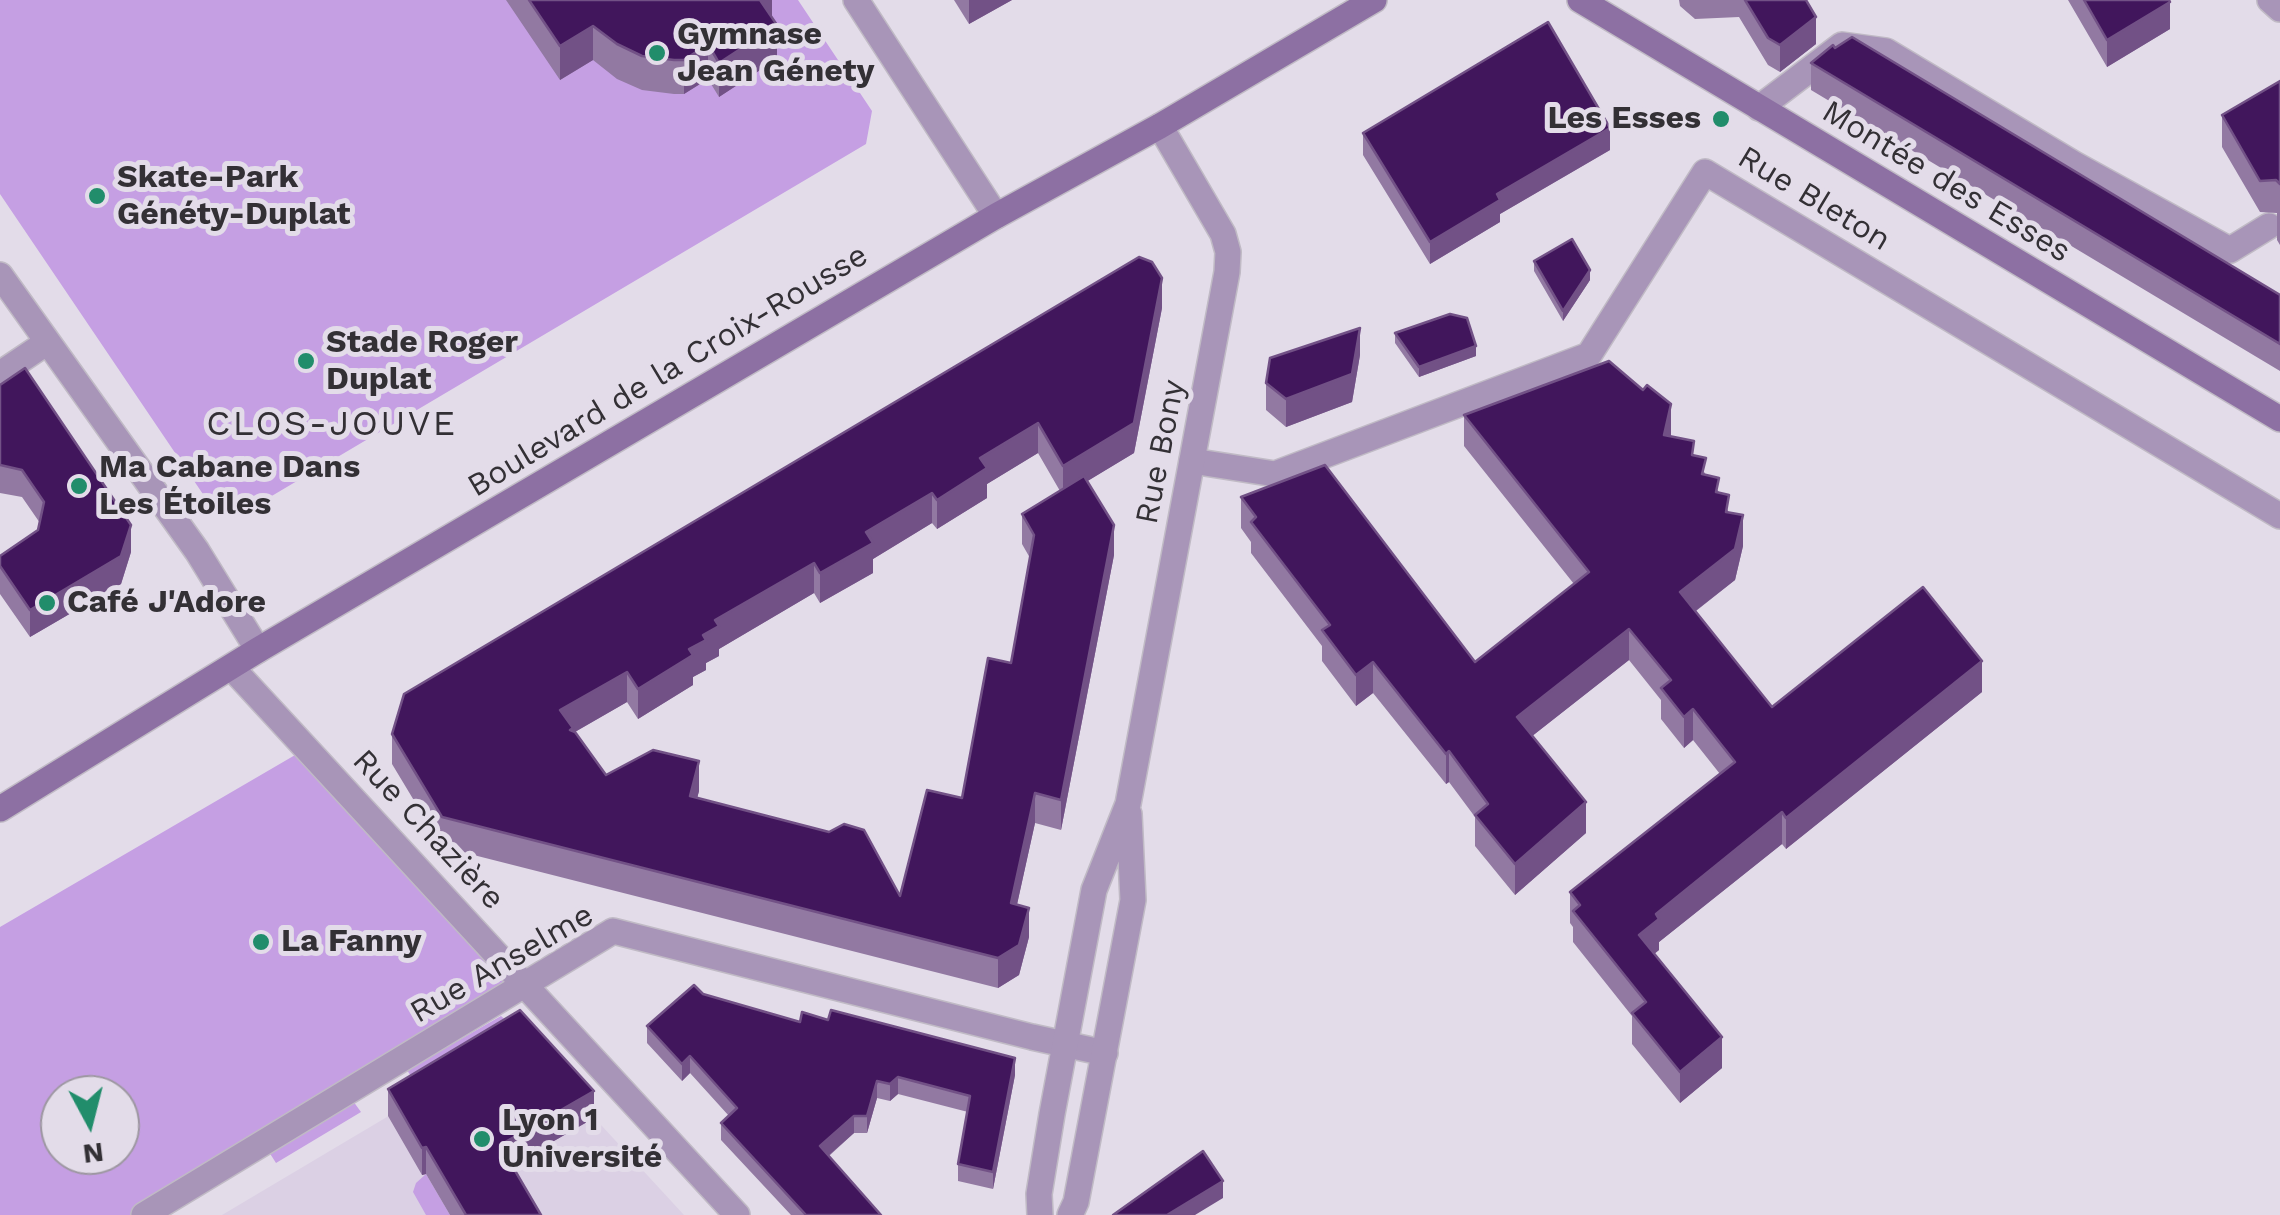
<!DOCTYPE html>
<meta charset="utf-8">
<style>
body{margin:0}
#map{position:relative;width:2280px;height:1215px;overflow:hidden;background:#e3dce9;font-family:"Work Sans",sans-serif}
canvas{display:block}
.north{position:absolute;left:40px;top:1075px;width:100px;height:100px;box-sizing:border-box;background:#e3dce9;border:2px solid #9d97a1;border-radius:50%;rotate:173deg;font-size:28px;font-weight:700;line-height:40px;text-align:center;color:#333035}
.north::after{content:'';display:block;margin:auto;width:35px;height:45px;background:#218d6b;clip-path:polygon(50% 0,100% 100%,50% 72%,0 100%)}
</style>
<div id="map">
<canvas width="2280" height="1215"></canvas>
<div class="north">N</div>
</div>
<script>
const g = document.querySelector('canvas').getContext('2d');
g.lineJoin = 'round';
function fill(path, color) { g.fillStyle = color; g.fill(path, 'evenodd'); }
function stroke(path, color, width, dash) { g.strokeStyle = color; g.lineWidth = width; g.lineCap = dash ? 'butt' : 'round'; g.setLineDash(dash || []); g.stroke(path); }
function write(font, color, halo, rows, align = 'center') {
  g.font = font + ' "Work Sans",sans-serif'; g.lineWidth = 10; g.setLineDash([]); g.textBaseline = 'middle'; g.strokeStyle = halo; g.fillStyle = color; for (const [text, x, y, turn = 0] of rows) {
    g.save(); g.translate(x, y); g.rotate((+turn || 0) * Math.PI / 180); g.textAlign = isNaN(turn) ? turn : align; if (halo) g.strokeText(text, 0, 0); g.fillText(text, 0, 0); g.restore();
  }
}
const built = new Path2D(`
 M520,1037L684,1215H222L429,1092Z`);
const green = new Path2D(`
 M0,0H798L872,111L866,144L243,513L211,506L0,194Z
 M302,751L525,985L142,1215H0V927ZM60,1095H120V1155H60Z
 M501,1016L509,1023L414,1081L407,1070Z
 M353,1101L361,1112L276,1163L269,1152Z
 M426,1174L450,1215H426L413,1192L416,1183Z`);
const service = new Path2D(`
 M2270,0L2280,9
 M1759,108L1842,45L1886,51L2074,164L2230,250L2269,226`);
const minor = new Path2D(`
 M856,0L996,216
 M0,275L197,551L258,650
 M0,374L46,343
 M1192,461L1275,474L1589,355L1705,172L2280,516
 M232,668L737,1215
 M144,1215L613,931L1032,1037L1105,1053`);
const tertiary = new Path2D(`
 M1040,1215L1039,1194L1052,1114L1094,890L1128,804L1227,272L1228,252L1223,234L1160,126
 M1070,1215L1076,1202L1133,900L1129,814`);
const secondary = new Path2D(`
 M1580,0L2280,419
 M0,809L258,650L996,216L1160,126L1374,0`);
const wall = new Path2D(`
 M506,0H772V18L777,59L719,97L708,79L684,94H674L642,90L617,79L593,60L560,80Z
 M954,0H1012L969,24Z
 M1679,0H1806L1816,44L1780,72L1768,65L1739,17L1695,19L1680,6Z
 M2068,0H2169L2170,29L2107,67Z
 M1835,48L2280,295V371L1811,90V63Z
 M2280,81V245L2277,240V213L2260,212L2222,147V115Z
 M1363,133L1610,150L1500,214V222L1430,264L1363,155Z
 M1534,261L1590,280L1563,321L1534,271Z
 M1162,308L1134,453L1087,481L1114,555L1061,830L1035,823L1017,904L1029,937L1019,975L998,988L442,847L392,764V734ZM1038,453L1060,491L1022,514V544L1030,558L1011,663L962,798L900,896L697,798L699,791L606,775L575,732L627,702L638,719L693,685V677L706,670V663L719,656V649L814,593L820,603L873,573V559L932,523L937,529L987,498V484Z
 M1395,333L1476,356L1419,377L1395,343Z
 M1360,355L1352,402L1286,427L1266,410V383Z
 M0,385L131,552L121,584L30,637L0,594V556L38,530L40,523L22,497L0,493Z
 M1464,415L1671,436L1694,456L1706,475L1719,492L1729,513L1743,546L1735,580L1696,611L1772,707L1982,692L1786,849L1782,844L1659,942V950L1654,954L1722,1068L1680,1103L1632,1044V1016L1573,942V927L1570,923V892L1720,774L1693,740L1684,748L1661,719V700L1629,660L1532,736L1586,833L1515,895L1475,846V817L1449,782L1446,784L1373,693L1356,706L1322,661V646L1251,553V542L1241,528V497L1475,662L1574,584L1464,446Z
 M703,994L800,1022L1015,1075L993,1189L958,1181V1164L968,1112L898,1094L890,1101L877,1098L867,1133H854L829,1156L881,1215H791L721,1140V1123L729,1116L690,1073L682,1081L647,1043V1026Z
 M388,1089L594,1118L512,1165L541,1215H450L426,1174L422,1175L388,1116Z`);
const shadedWall = new Path2D(`
 M757,0H772V20Z
 M969,0H1012L969,24Z
 M2170,2V29L2107,67V40Z
 M1816,17V44L1780,72V45Z
 M777,25V59L719,97V63Z
 M593,26V60L560,80V46Z
 M708,44V79L684,94V60Z
 M1610,128V150L1500,214V222L1430,264V242L1497,194Z
 M1590,270V280L1563,321V311Z
 M1162,278V308L1134,453L1063,496V466Z
 M1360,328V355L1352,402L1286,427V399Z
 M1476,346V356L1419,377V367Z
 M1671,404V435L1664,466V435Z
 M1038,423V453L987,484V498L937,529V500L980,458Z
 M932,493V523L873,559V573L820,603V573L866,532Z
 M1743,515V546L1735,580L1680,623V592Z
 M131,525V552L121,584L30,637V610Z
 M1114,525V555L1061,830V800Z
 M814,563V593L719,649V656L706,663V670L693,677V685L638,719V689L703,635L715,620Z
 M1629,629V660L1517,748V717Z
 M1982,661V692L1786,849V818Z
 M1373,662V693L1356,706V675Z
 M627,672V702L573,733L560,710Z
 M1693,709V740L1684,748V717Z
 M1449,751V782L1446,784V754Z
 M699,761V791L690,826V796Z
 M1035,793V823L1011,932V903Z
 M1586,802V833L1515,895V864Z
 M1782,812V844L1659,942V950L1639,966V935L1656,914Z
 M1029,908V937L1019,975L998,988V958Z
 M1722,1037V1068L1680,1103V1072Z
 M690,1056V1073L682,1081V1064Z
 M1015,1058V1075L993,1189V1172Z
 M898,1077V1094L890,1101V1084Z
 M877,1081V1098L867,1133V1116Z
 M594,1091V1118L500,1172V1145Z
 M854,1116V1133L820,1163V1146Z
 M426,1147V1174L422,1175V1148Z
 M1223,1181V1198L1195,1215H1167Z`);
const building = new Path2D(`
 M529,0H760L777,25L719,63L708,44L684,60H674L642,56L617,44L593,26L560,46Z
 M1745,0H1806L1816,17L1780,45L1768,38Z
 M2084,0H2169L2170,2L2107,40Z
 M1548,22L1610,128L1497,194L1500,200L1430,242L1363,133Z
 M1852,37L2280,295V344L1811,63L1833,45L1835,48Z
 M2280,81V184L2276,180L2260,181L2222,115Z
 M1572,239L1590,270L1563,311L1534,261Z
 M1139,257L1152,262L1162,278L1134,423L1063,466L1038,423L980,458L987,468L937,500L932,493L866,532L873,543L820,573L814,563L715,620L719,626L703,635L706,640L689,649L693,655L638,689L627,672L560,710L573,728L570,730L575,732L606,775L653,750L699,761L690,796L829,832L844,824L864,830L900,896L927,790L962,798L988,658L1011,663L1034,535L1022,514L1084,476L1114,525L1061,800L1035,793L1011,903L1029,908L1019,945L998,958L442,817L392,734L404,694Z
 M1450,314L1467,318L1476,346L1419,367L1395,333Z
 M1360,328L1352,374L1286,399L1266,383L1270,358Z
 M1609,361L1643,390L1647,385L1671,404L1664,435L1694,441L1692,455L1706,458L1702,474L1719,478L1716,492L1729,495L1726,512L1743,515L1735,549L1680,592L1772,707L1923,587L1982,661L1786,818L1782,812L1656,914L1659,919L1639,935L1722,1037L1680,1072L1632,1013L1646,1002L1573,911L1580,905L1570,892L1735,762L1693,709L1684,717L1661,688L1671,680L1629,629L1517,717L1586,802L1515,864L1475,815L1488,804L1449,751L1446,754L1373,662L1356,675L1322,630L1330,625L1251,522L1256,517L1241,497L1325,465L1475,662L1589,572L1464,415Z
 M25,368L131,525L121,556L30,610L0,566V556L38,530L44,502L22,470L0,465V385Z
 M694,985L703,994L800,1022L802,1012L828,1020L831,1010L1015,1058L993,1172L958,1164L970,1096L898,1077L890,1084L877,1081L867,1116H854L820,1146L881,1215H806L721,1123L737,1108L690,1056L682,1064L647,1026Z
 M520,1010L594,1091L500,1145L541,1215H466L426,1147L422,1148L388,1089Z
 M1203,1151L1223,1181L1167,1215H1113Z`);
const markers = [
 [657,53,10,"#218d6b"],
 [1721,119,10,"#218d6b"],
 [97,196,10,"#218d6b"],
 [306,361,10,"#218d6b"],
 [79,486,10,"#218d6b"],
 [47,603,10,"#218d6b"],
 [261,942,10,"#218d6b"],
 [482,1139,10,"#218d6b"]
];
const poiNames = [
 ["Gymnase",677,35],
 ["Jean Génety",677,72],
 ["Les Esses",1701,119,"right"],
 ["Skate-Park",117,178],
 ["Généty-Duplat",117,215],
 ["Stade Roger",326,343],
 ["Duplat",326,380],
 ["Ma Cabane Dans",99,468],
 ["Les Étoiles",99,505],
 ["Café J'Adore",67,603],
 ["La Fanny",281,942],
 ["Lyon 1",502,1121],
 ["Université",502,1158]
];
const streetNames = [
 ["Montée des Esses",1946,182,31],
 ["Rue Bleton",1814,199,31],
 ["Boulevard de la Croix-Rousse",668,371,-31],
 ["Rue Bony",1161,452,-79],
 ["Rue Chazière",428,830,47],
 ["Rue Anselme",502,964,-30]
];
const neighbourhoodNames = [
 ["CLOS-JOUVE",332,425]
];
fill(built, '#dbd0e4');
fill(green, '#c59fe3');
stroke(service, '#c0bac5', 28);
stroke(minor, '#c0bac5', 28);
stroke(tertiary, '#c0bac5', 28);
stroke(secondary, '#c0bac5', 28);
stroke(service, '#a895b8', 25);
stroke(minor, '#a895b8', 25);
stroke(tertiary, '#a895b8', 25);
stroke(secondary, '#8d70a3', 25);
fill(wall, '#9279a2');
fill(shadedWall, '#725186');
fill(building, '#41165c');
stroke(building, '#725186', 2.5);
for (const [x, y, r, color] of markers) { const dot = new Path2D(); dot.arc(x, y, r, 0, 2 * Math.PI); g.fillStyle = color; g.fill(dot); stroke(dot, '#e3dce9', 4); }
write('bold 32px', '#333035', '#e3dce9', poiNames, 'left');
write('32px', '#333035', '#e3dce9', streetNames);
g.letterSpacing = '2.5px';
write('35px', '#333035', '#e3dce9', neighbourhoodNames);
g.letterSpacing = '0px';
</script>
